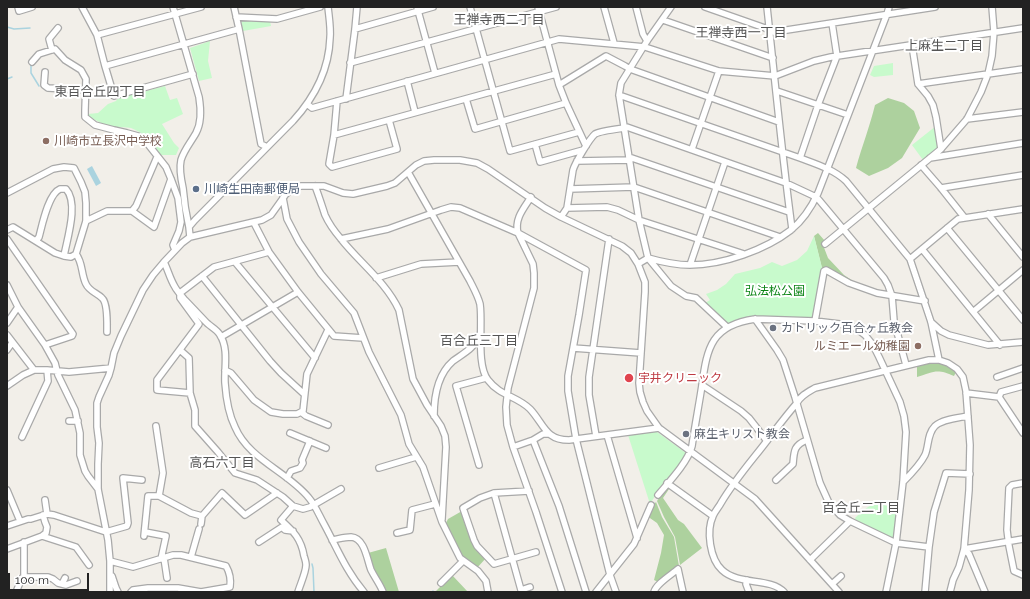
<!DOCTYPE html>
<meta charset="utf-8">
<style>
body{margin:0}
#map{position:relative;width:1030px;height:599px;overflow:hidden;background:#f2efe9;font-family:Raleway,sans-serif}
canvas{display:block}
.frame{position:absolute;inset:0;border:8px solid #222;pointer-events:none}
.scale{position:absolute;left:8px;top:573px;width:81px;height:18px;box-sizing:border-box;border:2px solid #222;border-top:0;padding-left:5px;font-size:12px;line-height:14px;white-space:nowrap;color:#222;-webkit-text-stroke:3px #fff;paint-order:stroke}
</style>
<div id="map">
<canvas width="1030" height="599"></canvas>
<div class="frame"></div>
<div class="scale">100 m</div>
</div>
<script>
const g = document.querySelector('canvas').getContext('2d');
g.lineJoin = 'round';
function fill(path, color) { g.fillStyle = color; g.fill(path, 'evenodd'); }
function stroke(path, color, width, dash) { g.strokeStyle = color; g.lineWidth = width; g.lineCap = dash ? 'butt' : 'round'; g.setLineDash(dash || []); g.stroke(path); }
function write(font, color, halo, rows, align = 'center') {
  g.font = font + ' Raleway,"Noto Sans JP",sans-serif'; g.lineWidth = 4; g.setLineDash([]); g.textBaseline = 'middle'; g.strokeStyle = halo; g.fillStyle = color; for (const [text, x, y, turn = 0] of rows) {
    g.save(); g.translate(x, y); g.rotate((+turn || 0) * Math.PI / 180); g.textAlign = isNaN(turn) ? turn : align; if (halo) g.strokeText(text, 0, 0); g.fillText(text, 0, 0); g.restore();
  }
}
const forest = new Path2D(`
 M888,98L904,103L914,111L920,128L902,158L888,168L869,176L856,168C862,146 870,126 875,105Z
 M818,233L825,241L823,245L828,258L844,275L856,283L852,282L826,267L822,268L814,236Z
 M930,363C942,363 946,365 956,372L954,376C937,368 933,372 917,377V366Z
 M667,487L669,489L663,498L678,520L684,524L702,548L680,565L675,537L664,517L657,501Z
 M656,502L662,517L674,537L679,566L658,582L654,580L661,553L664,535L657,523L647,516L651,508Z
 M462,511L486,558L477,568L462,558L446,523L448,519Z
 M386,548L399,592H385L373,568L368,553Z
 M452,575L468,592H435Z`);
const park = new Path2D(`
 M241,20L270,21L271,26L243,31Z
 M210,41L208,61L212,78L199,81L190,48Z
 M893,63V75L874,77L870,75L874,66Z
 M165,86L170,100L177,98L183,114L162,124L174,143L179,148L176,155H161C153,144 145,133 131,128C126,127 120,127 115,127C105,125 96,121 88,116V114L98,113L108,104L116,101L118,98Z
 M936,126L939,147L923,160L912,145Z
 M814,236L822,268L814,317L811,319L751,316L727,324L705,303L710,300L706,294L717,290L726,284L735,274L760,268L772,262L782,266L797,260L807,251Z
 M655,431L657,432L686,453V455L657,493L650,504L628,435Z
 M879,504L896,508L897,510L895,539L892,540L856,521L855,518C862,511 869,504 879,504Z`);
const water = new Path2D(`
 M92,166L101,183L96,186L87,169Z`);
const stream = new Path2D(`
 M7,27L14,29L30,28
 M31,64V73L39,86
 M7,79L12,77
 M312,564L313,568L314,592
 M433,592V591`);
const minor = new Path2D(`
 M18,7L19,11L32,7
 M82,7L97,35L105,66L114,96L193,74
 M173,7L199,97C201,109 202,122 196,133C191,142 184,150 181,160C179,169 181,179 183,188C184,201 186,214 189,227
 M234,7L239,29L261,144L267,147
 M417,7L435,73
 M470,7L510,151L579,132
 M538,7L559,85L566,103L586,146
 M604,7L614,43
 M636,7L643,34L647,41
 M671,7L647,41L621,83L619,95L639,220L648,258L671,286L686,296L696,298L727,327
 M705,7L765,28L774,32L935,7
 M767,7C775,81 782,155 792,229
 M236,17L277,19L320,7
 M663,20L773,58
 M355,29L433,7
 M97,35L201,7
 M912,45L918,84L928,96L933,105L936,117L941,149
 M52,50L49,39L58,28
 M32,62L39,54L55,49L65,60L81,70L86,79L85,110V117L95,125L114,130L127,133L138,136L147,143L166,167L171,179L178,198L181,222L179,231L173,245L175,250
 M350,63L556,7
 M105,66L239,29
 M45,72L44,85L48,88L85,90
 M407,81L415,112
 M918,84L1023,69
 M559,85L606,56L625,66L630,69L779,122
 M777,91L848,115
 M619,95L800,158C816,164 833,169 846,181L910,259L931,322L939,360
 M346,99L355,29L357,7
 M466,99L475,129L566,103
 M337,101L334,135L329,164L332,167L397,149L389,120
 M307,104L312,108L559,39L645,47L719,71L775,76L814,61L831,57L1023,28
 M967,119L1023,112
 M624,126L786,183L816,197L819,200L884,278L888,285L892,296L894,321L906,365
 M334,135L556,74
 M535,144L540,162L583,150
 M692,149L719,71
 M629,157L789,212
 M800,158L818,105L837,56L832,23
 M930,158L1023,143
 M577,161L630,160
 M921,165L941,188L964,217
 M408,172L470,281C474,289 478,296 480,304C483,324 476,365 488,380C500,396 517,396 530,409C544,424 545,440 569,440L659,428
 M315,186C319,196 322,206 325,215C329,224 335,232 341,239C359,262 386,282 399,310L413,379L427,405L441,426L445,436L446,447L442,519
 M941,188L1023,175
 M570,189L634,187L780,237
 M7,193L53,169L64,167L74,168L81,182L85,192L86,203V221L76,254C83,263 81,274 86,284C89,291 97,293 102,298C108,303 107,325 107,332
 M531,197C524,208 514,219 518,233L533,264L534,273V288L508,388L506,407L507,425L513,447L536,512L562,592
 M283,198L287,219L299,242L321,274L354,313L369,352L401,415L409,444L423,467L442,522L460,558L478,571L486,581L488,592
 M567,208L607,207L618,210L639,220L744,254
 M132,211L136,206L157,157
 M988,214L1023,257
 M561,217L567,208L573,170C575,163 590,138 595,134C600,131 617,129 624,128
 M86,221L107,211H132L154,227L171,179
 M254,223L269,252L298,292L334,336L363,338
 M947,228L1023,320
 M7,230L13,227L55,253L64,256L71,257L76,254
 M190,237L189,227L195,220L293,121C314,98 329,69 330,38C331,28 329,17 328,7
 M7,239L73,334L72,336L45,345
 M341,239L388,229L441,210L451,207L460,208L518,233L586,270L579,315L568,376V391L576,439L610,575L616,592
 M36,241L39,237C42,226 48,194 60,189C62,189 64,189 66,189C79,203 67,239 64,256
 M825,244L941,149L967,119L981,92L988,74L992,56L994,32L992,7
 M922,249L1000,345
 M910,259L958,219L1023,209
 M164,262C168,270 170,279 175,287C177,291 181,295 184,299C191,306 198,314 205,321C209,326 217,329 220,335C229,349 224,368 225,383C226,397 229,415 235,427C249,460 287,471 309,498C315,505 319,515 324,524C337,548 346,571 364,592
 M235,262L315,358
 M638,264L648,258C662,262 676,265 690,265C723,265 765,250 791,230C803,220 812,206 818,193L887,14L889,7
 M690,265L725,162
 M202,276L270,361L281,373L304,394
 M376,278L421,264L459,262
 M7,285L18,307L45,345L55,363L58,375L75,410L80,433V455L85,471L88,476L98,489
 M974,311L1023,270
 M755,319L777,350L783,360L795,397L820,483L829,503L840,515L850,521L896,543L929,547
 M815,321L824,271L826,270L849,283L877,293L925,301
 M931,322L941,331L949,335L988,345L1023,342
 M7,323L18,307
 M7,335L34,370
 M221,337L298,292
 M573,348L641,353
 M7,350L12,343
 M180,350L189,358L190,393L195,410V426L218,452L235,473L257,480L283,497L293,506L303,509L310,507L341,489
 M225,370L231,373L254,400L271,412L283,414H297L303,411L307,374L328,330
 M997,377L1023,368
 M702,385L741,411L749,418L767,441
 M7,386L23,375L34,370H47L69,372L111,368
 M190,393L157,390V380L199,324L180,298V293L214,267L269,252
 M966,393L999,397L1023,433
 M999,397L1001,392L1023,386
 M301,412L306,416L328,425
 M434,416C434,396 438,374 453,361C464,353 475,348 479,335
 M69,421H78
 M156,426L163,473L159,496L191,513L202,516
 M290,433L326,448
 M607,435L637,538
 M596,436L589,395V377L609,239
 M22,437L48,381L47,370
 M533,440L559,506L586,592
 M513,447L533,440L543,434H549
 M479,465L456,386L486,378
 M379,468L416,457
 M287,478L291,471L300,468L303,463L302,460L310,441
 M776,480L793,464C794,451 794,445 807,440
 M903,482C911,474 920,465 925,455C929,446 927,434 935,426C943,419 958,418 968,416
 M667,483L713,516
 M1023,483L1012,485L1009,488L1007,530L1009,546L1014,571L1023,575
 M7,490L20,521
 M529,491L494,493L480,498L463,508L474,540L477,546L494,564L536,552
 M494,493L521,590L530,587
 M658,495C669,482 688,462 692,446C695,425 699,405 702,385C707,347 712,325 755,319L815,321L848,325L857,329L865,335L873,345L879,357L900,402L904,416L906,432L903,482L896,543L886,592
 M45,500L47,514
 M293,506L281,520C293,531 301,538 304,556C305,559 306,562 306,565C306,572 300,585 298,592
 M201,524L202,516L222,493L245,515L277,493
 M7,526L28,519H31L47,514L54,515L106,532L127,526L128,523L123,478L142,480
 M145,532L166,536L161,559
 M397,533L410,530L412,510L435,504
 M42,536L76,547L89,565
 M144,536L148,496H159
 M332,540C338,539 345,537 351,537C365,538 367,560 371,570C375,578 380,584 383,592
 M259,542L282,527L285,530L293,531
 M7,549L42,536L46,533L47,527L45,522L43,515
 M964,549L1023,539
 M964,549L969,554L985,592
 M191,557L199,529
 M164,558L167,578
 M810,560L850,521
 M110,561L133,567L173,555H181L226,566C230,573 231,580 230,587L201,592L178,588H148L133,590L131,592
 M112,576L116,588L118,592
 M24,577H48L53,579L58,583L66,585L77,581
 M747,580L746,584L749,592
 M441,583L463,561
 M62,584L65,578
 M832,584L841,576
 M16,592L22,578L24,577V542
 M110,592V561L108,540L98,489V464L99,443L97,427V403L99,397L109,375L111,368L114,353L121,336L143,290L153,275L164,262L182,243L190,237L262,220L271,215L286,194L294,188L301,186H324L343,193L353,194L387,186L395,183L416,165L424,161L434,160H460L477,163L488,169L545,208L561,217L622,246L631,253L638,264L645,282V292L641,353L639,383L640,392L643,402L647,411L659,428L755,499L839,592
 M596,592L634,544L651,505
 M654,592C656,584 671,575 678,569L683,592
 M784,592C770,577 739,586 722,570C710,559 706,531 713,516C715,511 719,507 721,503C731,486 743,471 755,456C769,439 782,420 797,403C800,396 808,392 815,388L929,360H939L948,363L957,369L963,377L966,391L970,445L969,490L964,549L959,567L953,580L950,592
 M925,592L929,547L934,512L946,473L970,474`);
const markers = [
 [46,141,4,"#8d6e63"],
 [196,189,4,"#5c6f8a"],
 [773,328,4,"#6b7280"],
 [918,346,4,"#8d6e63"],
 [629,378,5,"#e0444e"],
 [686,434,4,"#6b7280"]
];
const educationNames = [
 ["川崎市立長沢中学校",54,141],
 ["ルミエール幼稚園",910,346,"right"]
];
const serviceNames = [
 ["川崎生田南郵便局",204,189]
];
const parkNames = [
 ["弘法松公園",775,291]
];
const worshipNames = [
 ["カトリック百合ヶ丘教会",781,328],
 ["麻生キリスト教会",694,434]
];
const healthNames = [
 ["宇井クリニック",638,378]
];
const neighbourhoodNames = [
 ["王禅寺西二丁目",499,20],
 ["王禅寺西一丁目",741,33],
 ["上麻生二丁目",944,46],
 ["東百合丘四丁目",100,92],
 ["百合丘三丁目",479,341],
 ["高石六丁目",222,463],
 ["百合丘二丁目",861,508]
];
fill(forest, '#add19e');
fill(park, '#c8facc');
fill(water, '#aad3df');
stroke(stream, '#aad3df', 1.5);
stroke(minor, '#a9a9a9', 8);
stroke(minor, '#fff', 5.5);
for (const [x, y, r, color] of markers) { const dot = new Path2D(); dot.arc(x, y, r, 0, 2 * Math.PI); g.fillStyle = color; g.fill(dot); stroke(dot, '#fff', 1.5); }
write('12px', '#785e54', '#fff', educationNames, 'left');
write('12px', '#4e5e75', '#fff', serviceNames, 'left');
write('12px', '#0c8416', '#fff', parkNames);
write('12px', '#5b616d', '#fff', worshipNames, 'left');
write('12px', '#be3a42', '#fff', healthNames, 'left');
write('13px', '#555', '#fff', neighbourhoodNames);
</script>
